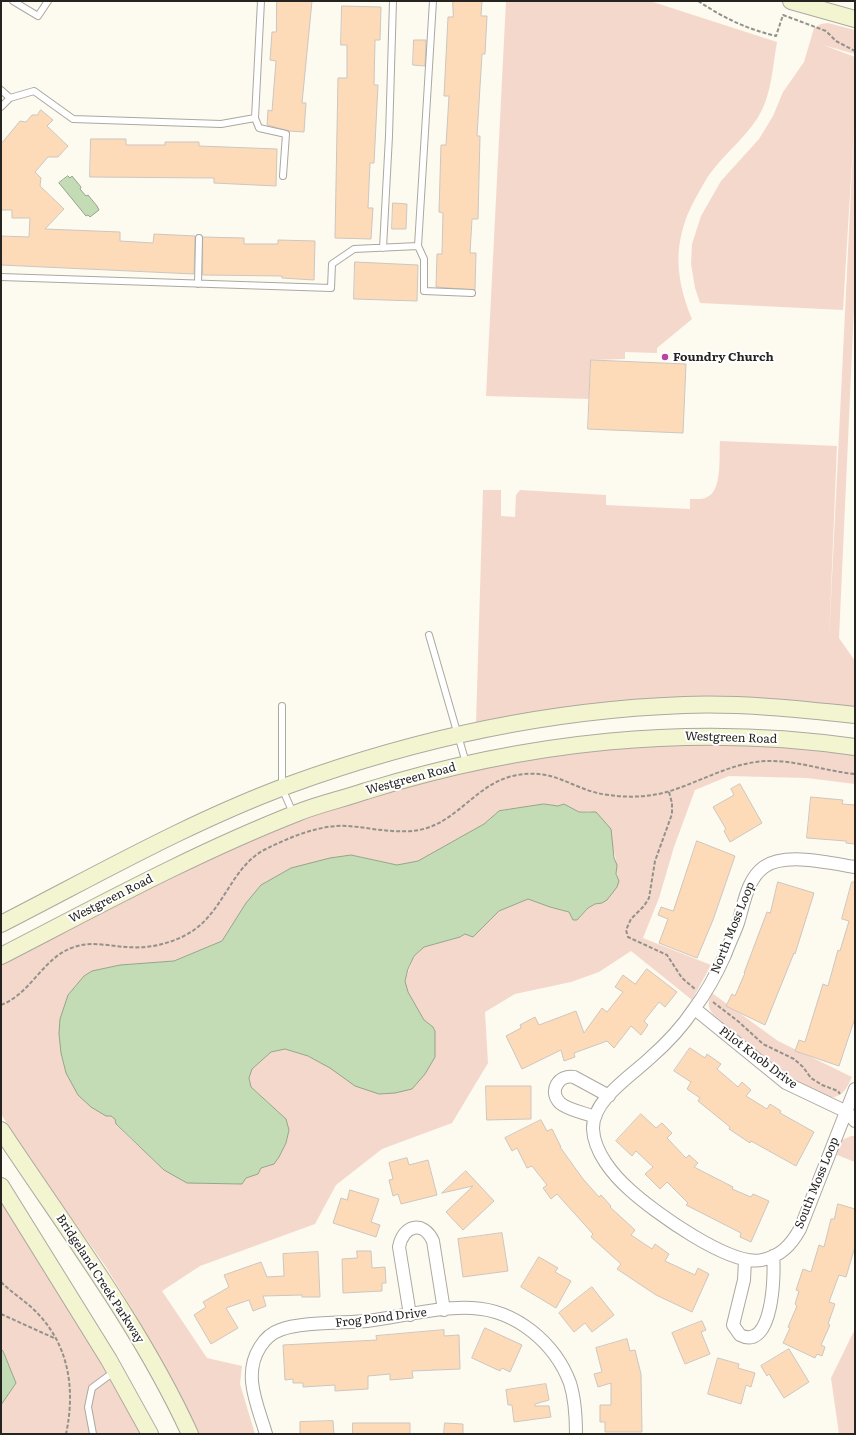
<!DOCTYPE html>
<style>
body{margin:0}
#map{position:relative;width:856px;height:1435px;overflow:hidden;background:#fdfaf0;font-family:Literata,serif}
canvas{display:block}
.frame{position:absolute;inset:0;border:2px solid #252421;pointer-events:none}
</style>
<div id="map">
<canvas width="856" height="1435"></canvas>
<div class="frame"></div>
</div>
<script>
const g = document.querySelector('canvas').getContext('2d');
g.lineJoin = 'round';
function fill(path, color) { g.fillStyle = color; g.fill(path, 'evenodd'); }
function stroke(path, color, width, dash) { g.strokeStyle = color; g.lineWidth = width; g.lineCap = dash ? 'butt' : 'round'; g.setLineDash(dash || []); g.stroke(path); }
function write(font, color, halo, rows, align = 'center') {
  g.font = font + ' Literata,serif'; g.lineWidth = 4; g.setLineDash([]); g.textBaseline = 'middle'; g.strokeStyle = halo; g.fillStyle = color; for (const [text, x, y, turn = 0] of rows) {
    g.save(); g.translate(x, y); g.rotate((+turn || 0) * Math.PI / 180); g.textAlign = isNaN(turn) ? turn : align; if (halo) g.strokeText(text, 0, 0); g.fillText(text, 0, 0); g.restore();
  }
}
const green = new Path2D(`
 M506,1H650L777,42C773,64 772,89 762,110C750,134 728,150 712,171C707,177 703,185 699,192C673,236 673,273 692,319L657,348V353L625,352V359L591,360L589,399L486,396Z
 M828,23L855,30V54L823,45L855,57V286L839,638L855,661V711L559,709L476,723L483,490H501V516L515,517L516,495L520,490L606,495V505L690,509V499C697,499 704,500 709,496C722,488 719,456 720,441L837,446L829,639L854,128L843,310L700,303L695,288L691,264L692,244L701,216L721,181L759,139L773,116L783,92L804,62L814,28L821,24Z
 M711,745L774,746L855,754V784L807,778L729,776L695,790L674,847L659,898L643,938L711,965L692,1000L631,951L599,972L571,982L515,994L485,1012L488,1063L452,1123L382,1149L336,1185L315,1224L200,1266L162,1291L207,1358L242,1366L240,1384L255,1434H198L167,1372L135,1314L106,1267L27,1155L1,1114V962L258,835L353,800L484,766L568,753L640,746ZM544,804L558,806L564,804L579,812L590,811C596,821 611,841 614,851C617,861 615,871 619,881L602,903C590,904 585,911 577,920H573L569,912L550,907L528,899L499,911L473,937L465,934L460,937L424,947L414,956L405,981L408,992L424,1020L433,1027L435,1031V1057L330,1068L308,1056L285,1049L271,1052L252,1069L249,1078L251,1087L286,1119L289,1130L286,1143L279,1157L274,1164L261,1168L258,1174L246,1178L242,1184H203L164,1170L116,1125L115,1119L111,1116L60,1019L68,995L84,976L92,971L120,965L174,961L222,941L246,903L261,885L291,868L351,855L397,865L418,861L484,824L499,811Z
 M712,993L778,1041L852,1077C848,1085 845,1094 835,1097C815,1103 731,1029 713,1014C707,1007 708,1001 712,993Z
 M851,1136H855V1162L837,1155L842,1140Z
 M1,1197L144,1434H1V1405L16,1383L3,1351L1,1349Z
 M855,1329V1434H839L831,1378Z`);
const water = new Path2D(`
 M68,176L70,178L72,176L81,187L80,189L86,196L88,195L97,206L99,210L90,217L88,215L86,216L59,183Z
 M544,804L558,806L564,804L579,812H596L611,829L614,858L617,865L616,874L619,881L617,887L607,900L602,903L595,904L588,908L577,920H573L569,912L550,907L528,899L499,911L473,937L465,934L460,937L424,947L414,956L408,969L405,981L408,992L424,1020L433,1027L435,1031V1057L425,1074L412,1089L395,1093L379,1094L355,1086L330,1068L308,1056L285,1049L271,1052L252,1069L249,1078L251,1087L286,1119L289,1130L286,1143L279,1157L274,1164L261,1168L258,1174L246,1178L242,1184L187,1183L164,1170L116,1124L115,1119L111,1116H106L91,1107L78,1095L66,1073L61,1053L59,1034L60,1019L68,995L84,976L92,971L120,965L174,961L222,941L246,903L261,885L291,868L330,858L351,855L397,865L418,861L484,824L499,811Z
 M1,1349L3,1351L16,1383L1,1405Z`);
const building = new Path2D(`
 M277,1H312L302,103H306L304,132L289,131L267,125L268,110L272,111L276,61L270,60L272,32H276Z
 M453,1H482L481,16H487L485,54H482L477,136H480L478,219H472L470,253H476L475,290L436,287L437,254H442L443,213L439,212L441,145H446L449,96H444L448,17H453Z
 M342,6L381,7L380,40H375L374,85H378L374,163H370L368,208H373L371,239L335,238L338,78H347V45H341Z
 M414,40H426L425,66L413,65Z
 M41,110L53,120L47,126L68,146L58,157H48L35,172L41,178L40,186L64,209L45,229L120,232V241L153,243L154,234L195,236L194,274L1,265V236L29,237L30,218H12V210H1V144L20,121L26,122L32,115H37Z
 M91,139H126V145H165V142H199V146L277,149L276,186L214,183V178L90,177Z
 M393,203L407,204L406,229H392Z
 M203,237L244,238V244H278V240L315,241L314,280L282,278V276L203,275Z
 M355,262L418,265L417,301L354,299Z
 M591,360L686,364L683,433L588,429Z
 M740,784L762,823L730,842L724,831L726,829L713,807L734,795L731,789Z
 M811,797L843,800L842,804L855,805V844L846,843V841L807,838Z
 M697,841L735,856L713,920L697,958L659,943L668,919L658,915L661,907L673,911Z
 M778,882L814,893L795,954L794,953L765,1025L726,1006L732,994L735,996L745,973H744L767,912L770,913Z
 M852,882H855V1018L839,1066L795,1051L799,1040L805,1042L823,984L828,986L838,950L840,951L849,921L842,919Z
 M647,969L677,992L665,1007L659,1002L644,1021L648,1025L641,1035L631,1026L614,1048L607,1041L574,1053L575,1057L564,1061L561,1050L522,1069L506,1036L521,1028L520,1025L535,1017L539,1025L576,1011L584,1033L602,1008L607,1012L623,992L615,987L623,975L635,984Z
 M690,1048L705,1058L707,1054L721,1064L717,1069L738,1087L742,1082L751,1090L746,1096L767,1109L770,1104L781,1111L780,1113L814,1132L796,1166L751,1141L750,1143L729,1129L730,1127L698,1101L700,1098L687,1089L691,1082L674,1071Z
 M486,1086H531V1119L487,1120Z
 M641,1114L656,1128L662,1123L672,1133L667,1138L686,1158L689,1155L698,1163L694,1167L733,1187L732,1189L751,1197L753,1194L769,1201L751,1242L740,1237L741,1233L686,1205L688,1203L667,1182L660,1189L645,1174L653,1167L636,1151L632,1156L616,1141Z
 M541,1120L547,1131L552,1129L561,1147H560L583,1179L599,1197L601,1195L611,1206L610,1207L635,1230L631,1235L652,1249L655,1244L669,1254L665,1261L695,1275L698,1268L709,1274L692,1312L656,1295L617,1269L621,1264L591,1237L593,1234L557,1194L551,1199L543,1188L547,1185L532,1166L527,1168L517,1148L512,1151L505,1138Z
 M407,1158L409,1165L428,1160L437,1195L401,1204L398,1194L393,1196L389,1180L393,1179L389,1163Z
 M466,1171L494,1201L463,1230L446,1212L473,1186L442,1193Z
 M350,1190L379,1199L371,1222L380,1225L376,1237L333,1223L341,1198L347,1200Z
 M838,1204L855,1209V1247L846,1277L839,1275L829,1302L835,1304L828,1324L830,1325L821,1345L825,1347L822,1356L817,1354L815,1358L783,1343L790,1328L788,1327L797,1306L795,1304L799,1291L796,1290L803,1269L811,1272L819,1245L824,1247L831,1219H834Z
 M502,1233L508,1271L463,1277L458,1239Z
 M357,1251H371L372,1268L385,1267L386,1283H382V1291L343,1293L342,1259L357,1258Z
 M318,1252L320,1297H302V1295L263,1296L266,1306L253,1311L249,1300L226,1308L238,1328L211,1344L194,1315L206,1307L203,1302L229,1287L224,1275L261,1262L267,1277L284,1276L283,1254Z
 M539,1257L558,1268L555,1272L571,1281L556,1308L521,1287Z
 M592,1287L614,1315L592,1332L585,1323L574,1332L559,1313Z
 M702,1321L706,1330L701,1332L710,1354L685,1364L672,1333Z
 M485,1328L522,1345L510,1372L502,1368L500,1371L472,1358Z
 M444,1330V1336L459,1335L460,1369L412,1371L413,1378L390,1380V1374L368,1376V1389L335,1391V1385L303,1387V1383H293V1379L285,1380L283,1345L377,1340L376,1336Z
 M627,1339L630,1351L635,1350L641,1374L642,1432H605V1422H600V1405H611V1383L598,1387L594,1374L602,1372L596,1348Z
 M789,1349L809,1382L784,1398L769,1374L767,1376L761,1366Z
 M718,1358L739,1364L738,1368L755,1373L751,1387L746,1385L741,1404L708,1394Z
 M546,1384L549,1400L535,1404V1406H549L551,1417L514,1422L512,1405H508L506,1390Z
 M333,1421L334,1434H300V1422Z
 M353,1423H410V1434H353Z
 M445,1423L463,1424V1434H444Z`);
const path = new Path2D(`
 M698,1C726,19 744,28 776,36L783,15L826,31L836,41L855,51
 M669,792L672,803V814L655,861L649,898L644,906L631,919L626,930L628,937L667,955L682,978L695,989
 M713,1002L739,1022L763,1044L794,1059L803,1067L811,1078L822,1085L838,1091L840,1094
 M1,1005C32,993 43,957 74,947C91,941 109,946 126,947C150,949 175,943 194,930C225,908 232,866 266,849C290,837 321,824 348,826C372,828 395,834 419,830C457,823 476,784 513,776C555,766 572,791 609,795C629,798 651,797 670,791C699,782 726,766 756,762C788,757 823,771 855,774
 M1,1282C13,1294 29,1303 40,1316C70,1349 75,1392 66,1434
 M1,1314L54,1338`);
const lane = new Path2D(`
 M13,1L38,16L48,1
 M1,90L10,98
 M1,107L10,98L34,91L73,119L221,124L255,118L261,1
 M255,118L259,128L286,134L283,176
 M418,246L424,259V291L472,293
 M383,248L389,136L393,1
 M1,277L331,288L332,264L354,249L418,246L433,1
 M198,284L199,238
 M429,635L466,763
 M282,706V788L293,813
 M93,1434L88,1407L92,1388L115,1371`);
const street = new Path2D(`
 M855,867C830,863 785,852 764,867C747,879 744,904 738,923C734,934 729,944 725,955C717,973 706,993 694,1009C682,1027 666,1044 650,1058C631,1076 592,1100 593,1129C594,1152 613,1175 630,1190C653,1211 730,1267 762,1260C781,1256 791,1245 800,1229L855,1089
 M695,1009L786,1083L847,1112L855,1121
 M595,1117C585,1113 568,1110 560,1103C548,1091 559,1074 574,1077L609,1096
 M745,1260L744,1280L733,1325L740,1335C773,1352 775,1274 773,1256
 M410,1315L399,1247C403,1225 423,1220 433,1241L444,1310
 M266,1434C258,1406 242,1375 260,1347C265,1339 271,1333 280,1330C299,1322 344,1323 367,1321C400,1317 440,1306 472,1308C516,1310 555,1343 570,1383C575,1399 576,1417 576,1434`);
const secondary = new Path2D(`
 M791,1L855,19
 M1,924C95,876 189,822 289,785C415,739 550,710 684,705C741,703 799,709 855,715
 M1,956C98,906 195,853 297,813C319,804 343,799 366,791C523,742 691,723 855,747
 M1,1130C67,1230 140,1325 190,1434
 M1,1186L109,1360L150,1434`);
const markers = [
 [665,357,4,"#b846a1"]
];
const poiNames = [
 ["Foundry Church",673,357]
];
const streetNames = [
 ["Westgreen Road",731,738,2],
 ["Westgreen Road",411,779,-15],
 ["Westgreen Road",111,899,-27],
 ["North Moss Loop",733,928,-68],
 ["Pilot Knob Drive",758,1058,37],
 ["South Moss Loop",817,1183,-68],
 ["Bridgeland Creek Parkway",100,1279,57],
 ["Frog Pond Drive",381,1318,-7]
];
fill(green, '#f5d8cc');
fill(water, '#c3dcb5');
stroke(water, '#94a589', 1);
fill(building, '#fddbb8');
stroke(building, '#cdc6bf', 1);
stroke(lane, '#aca8a0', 8);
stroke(street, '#aca8a0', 14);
stroke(secondary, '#aca8a0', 18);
stroke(path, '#93918b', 2, [4, 2]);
stroke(lane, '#fff', 6);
stroke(street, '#fff', 12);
stroke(secondary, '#f2f5cf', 16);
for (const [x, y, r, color] of markers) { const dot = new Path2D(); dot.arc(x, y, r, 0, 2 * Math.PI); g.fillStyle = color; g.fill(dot); stroke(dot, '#fff', 1.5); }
write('bold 12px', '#252421', '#fff', poiNames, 'left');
write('12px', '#252421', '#fff', streetNames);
</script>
